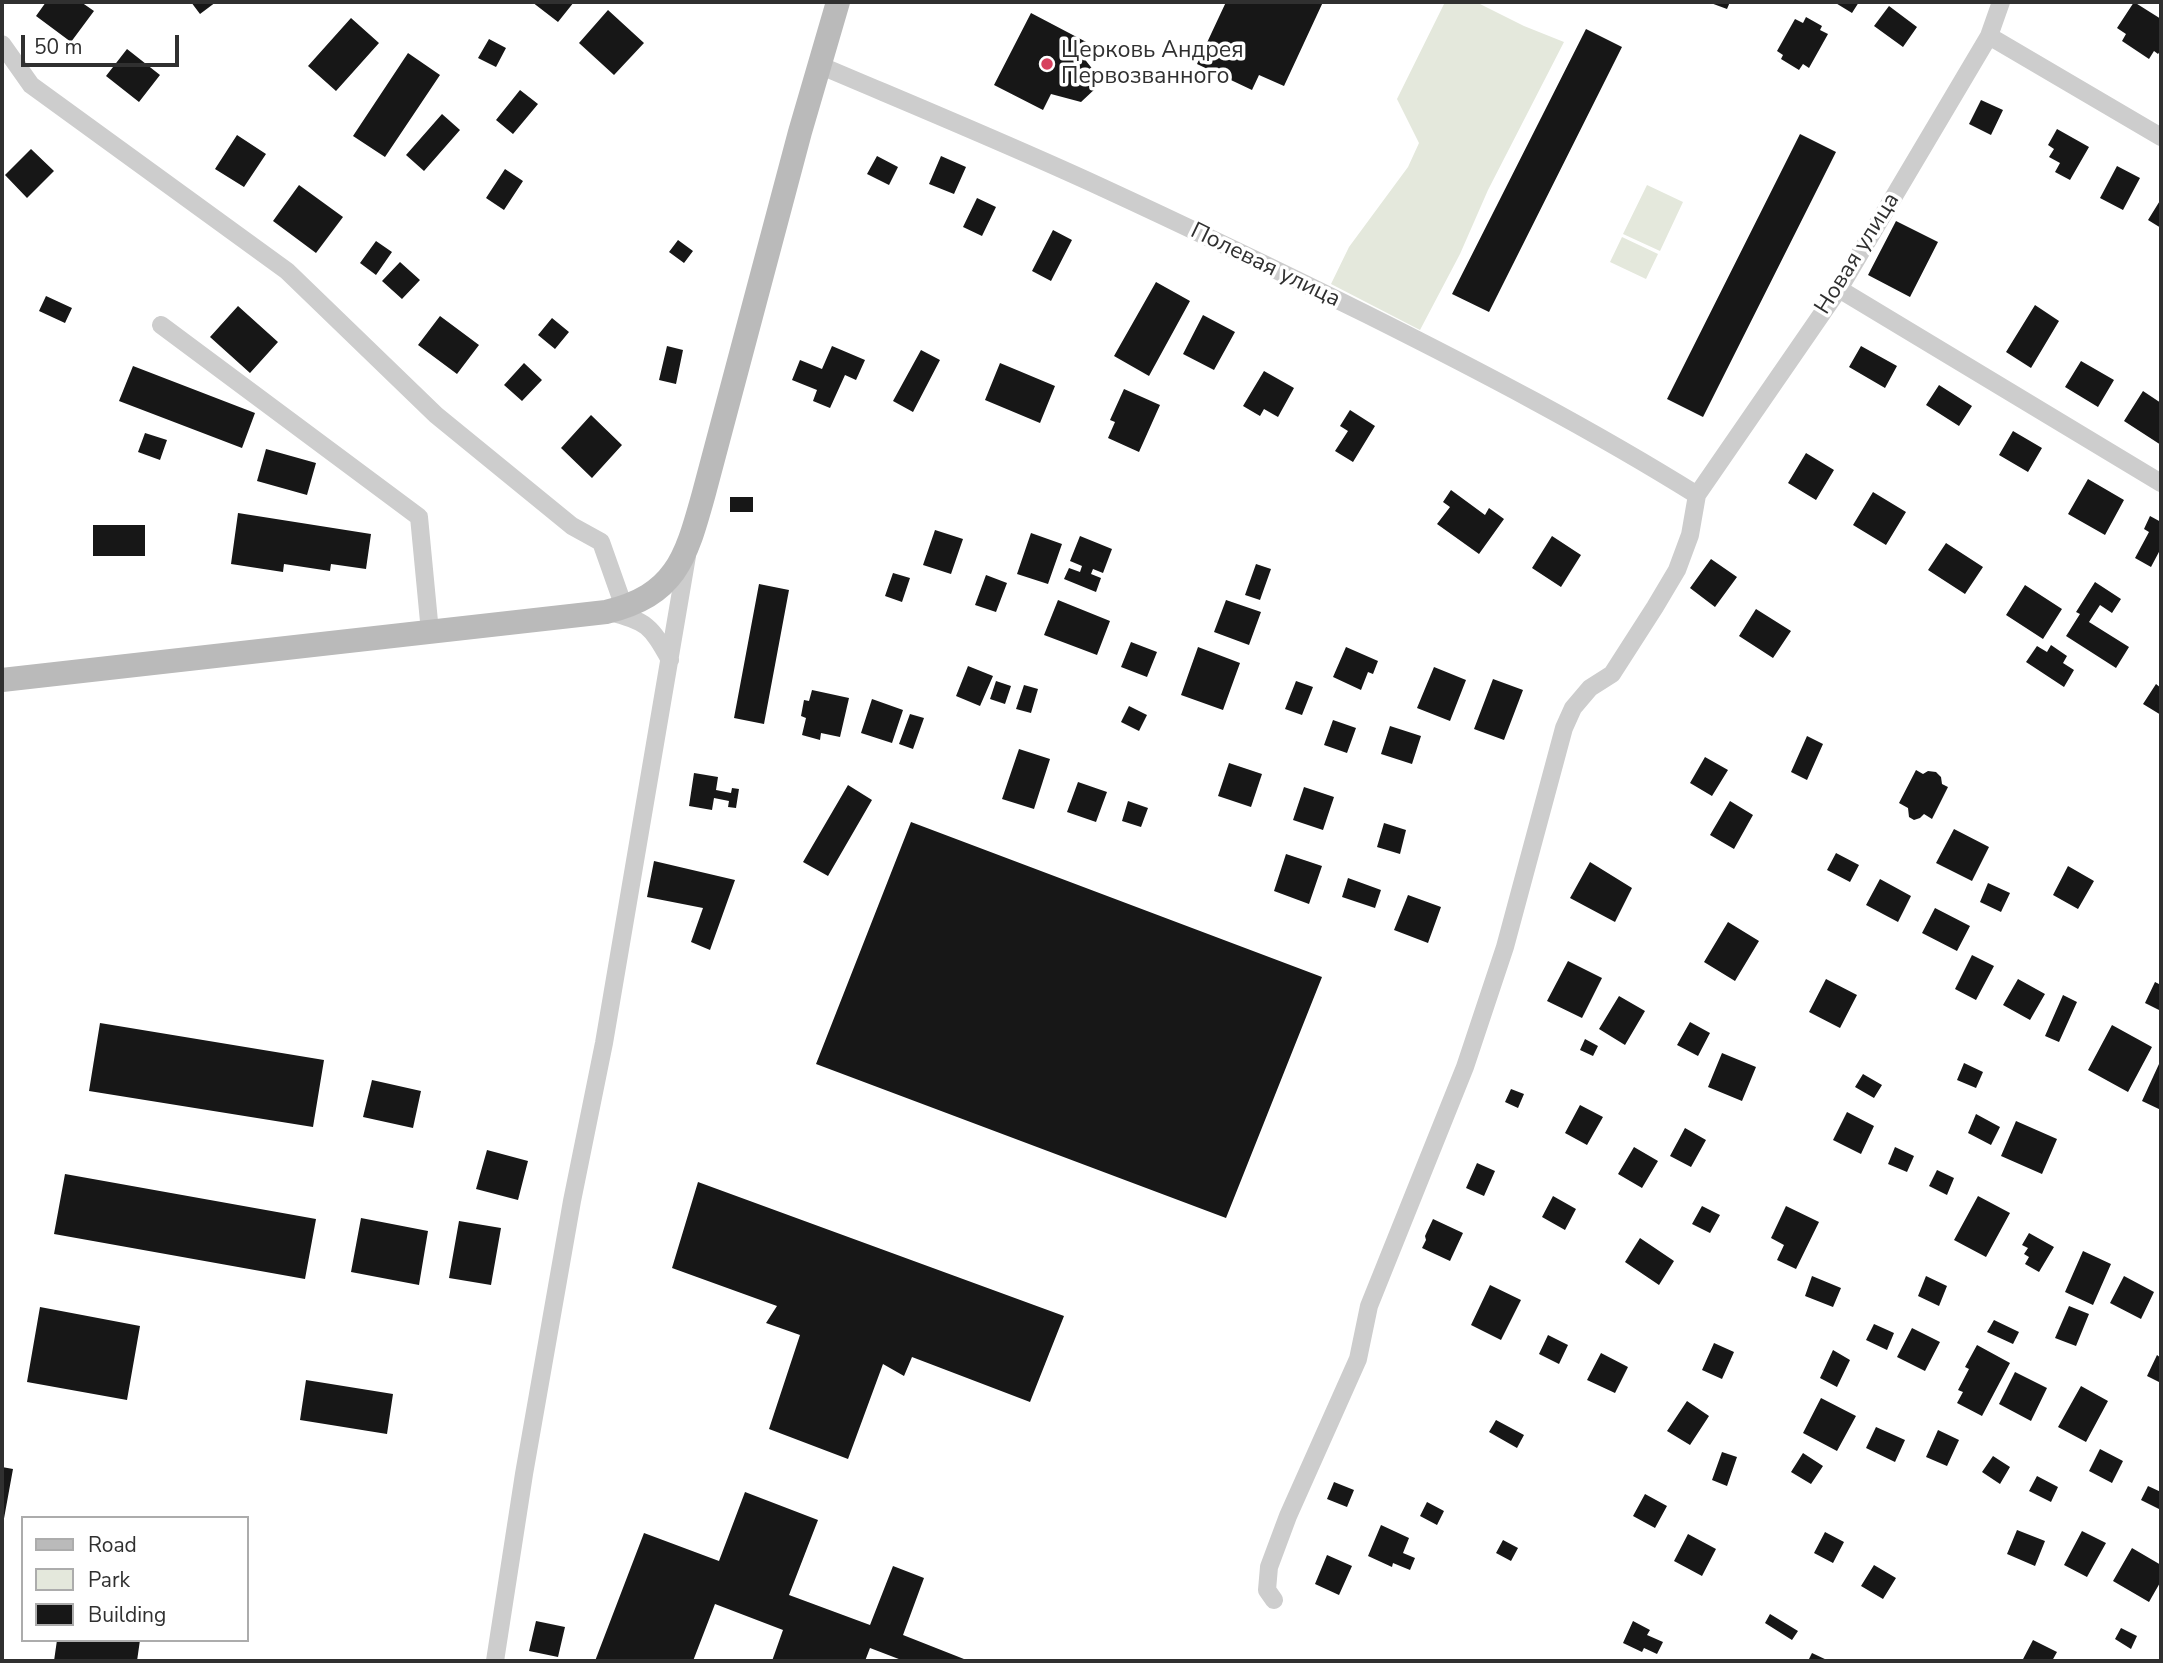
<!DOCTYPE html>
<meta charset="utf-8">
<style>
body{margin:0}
#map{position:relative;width:2163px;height:1663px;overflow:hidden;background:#fff;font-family:"Nunito Sans",sans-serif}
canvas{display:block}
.frame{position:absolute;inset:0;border:4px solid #303030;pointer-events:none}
.legend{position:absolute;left:21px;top:1516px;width:228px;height:126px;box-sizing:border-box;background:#fff;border:2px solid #acacac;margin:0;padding:9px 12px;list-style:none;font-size:21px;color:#303030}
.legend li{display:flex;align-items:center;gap:14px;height:35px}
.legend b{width:35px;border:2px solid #acacac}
.scale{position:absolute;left:21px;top:35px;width:158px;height:32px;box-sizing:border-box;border:4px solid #303030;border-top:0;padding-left:9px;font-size:21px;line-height:24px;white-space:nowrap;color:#303030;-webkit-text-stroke:5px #fff;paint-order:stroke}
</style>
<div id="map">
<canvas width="2163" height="1663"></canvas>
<div class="frame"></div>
<ul class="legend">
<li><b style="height:9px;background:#bababa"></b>Road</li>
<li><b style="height:19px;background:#e4e8dc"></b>Park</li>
<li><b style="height:19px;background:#171717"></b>Building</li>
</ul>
<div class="scale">50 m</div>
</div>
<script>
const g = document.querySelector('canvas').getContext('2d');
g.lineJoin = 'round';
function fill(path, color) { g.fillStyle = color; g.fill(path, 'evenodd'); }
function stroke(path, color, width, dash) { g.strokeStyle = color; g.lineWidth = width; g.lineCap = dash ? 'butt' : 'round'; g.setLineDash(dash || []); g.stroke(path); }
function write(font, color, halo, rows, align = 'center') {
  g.font = font + ' "Nunito Sans",sans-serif'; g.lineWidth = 7; g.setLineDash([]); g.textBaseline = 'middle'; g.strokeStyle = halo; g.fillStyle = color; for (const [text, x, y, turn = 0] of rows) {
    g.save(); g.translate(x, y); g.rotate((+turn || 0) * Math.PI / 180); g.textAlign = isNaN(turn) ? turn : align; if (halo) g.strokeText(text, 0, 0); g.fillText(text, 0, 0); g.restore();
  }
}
const green = new Path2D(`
 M1445,2H1476L1524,26L1564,42L1488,190L1460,254L1420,330L1331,284L1349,247L1408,167L1419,143L1397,99Z
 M1647,185L1683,202L1660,251L1623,234Z
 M1622,237L1658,254L1646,279L1610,262Z`);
const building = new Path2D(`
 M46,2H81L94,11L71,42L36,16Z
 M191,2H216L200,14Z
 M532,2H574L558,22Z
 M1226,2H1323L1284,86L1259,75L1252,90L1197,64Z
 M1708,2H1730L1727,9Z
 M1834,2H1859L1852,13Z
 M2134,2L2161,19V50L2158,54L2154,51L2149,59L2122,41L2126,34L2117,28Z
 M1889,6L1917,27L1903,47L1874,26Z
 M608,10L644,43L614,75L579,43Z
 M1031,13L1090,44L1083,57L1094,71L1096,88L1081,102L1051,94L1043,110L994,85Z
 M1806,17L1822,26L1820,30L1828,34L1809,68L1803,64L1799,70L1781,59L1783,55L1777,51L1795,19L1803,23Z
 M351,18L379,43L336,91L308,66Z
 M1586,29L1622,47L1489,312L1452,294Z
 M489,39L506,48L496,67L478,58Z
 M127,49L160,75L139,102L106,76Z
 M408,53L440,75L385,157L353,136Z
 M520,90L538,104L513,134L496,120Z
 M1981,100L2003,110L1991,135L1969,124Z
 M442,114L460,130L424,171L406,155Z
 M2057,129L2089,147L2070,180L2055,172L2060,163L2049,157L2054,149L2048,145Z
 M1800,134L1836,152L1703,417L1667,399Z
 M237,135L266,154L244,187L215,169Z
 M31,149L54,171L27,198L5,175Z
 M877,156L898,167L889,185L867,174Z
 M941,156L966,167L954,194L929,184Z
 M2117,166L2140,178L2123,210L2100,198Z
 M505,169L523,181L504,210L486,198Z
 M299,185L343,217L316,253L273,221Z
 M977,198L996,207L982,236L963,227Z
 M2161,199V228L2148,220Z
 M1896,221L1938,242L1910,297L1868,275Z
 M1053,230L1072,240L1051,281L1032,271Z
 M678,240L693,251L684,263L669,252Z
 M376,241L392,252L376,275L360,263Z
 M400,262L420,280L402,299L382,281Z
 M1156,282L1190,301L1149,376L1114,356Z
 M46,296L72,308L65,323L39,311Z
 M2035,305L2059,321L2031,368L2006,352Z
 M238,306L278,342L250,373L210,337Z
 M1203,315L1235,332L1214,370L1183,354Z
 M440,316L479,345L457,374L418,345Z
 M552,318L569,332L555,349L538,335Z
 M667,346L683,350L676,384L659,380Z
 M832,346L865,360L856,380L845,375L830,408L813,401L817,390L792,380L800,360L822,369Z
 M1861,346L1897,366L1885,388L1849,367Z
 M921,350L940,360L913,412L893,401Z
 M2081,361L2114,380L2098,407L2065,387Z
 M524,363L542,380L522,401L504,385Z
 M1000,363L1055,386L1040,423L985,400Z
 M133,366L255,413L242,448L119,401Z
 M1264,371L1294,388L1278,417L1264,409L1260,416L1243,406Z
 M1939,385L1972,406L1959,426L1926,405Z
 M1124,389L1160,405L1139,452L1108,438L1115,422L1110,420Z
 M2143,391L2161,403V445L2124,421Z
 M1350,410L1375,426L1353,462L1335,451L1348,431L1340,426Z
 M591,415L622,445L592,478L561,448Z
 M2013,431L2042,448L2028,472L1999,455Z
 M145,433L167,440L160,460L138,452Z
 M266,449L316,463L307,495L257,481Z
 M1806,453L1834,470L1816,500L1788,483Z
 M2088,479L2124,500L2105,535L2068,514Z
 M1451,490L1485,515L1489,508L1504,519L1479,554L1437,524L1450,507L1443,502Z
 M1873,492L1906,512L1886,545L1853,525Z
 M730,497H753V512H730Z
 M238,513L371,534L366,569L331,564L330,571L284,564L283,572L231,564Z
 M2150,516L2161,522V551L2160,550L2151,567L2135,558L2149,532L2144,529Z
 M93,525H145V556H93Z
 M935,530L963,539L951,574L923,565Z
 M1031,533L1062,544L1048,584L1017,574Z
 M1080,536L1112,549L1103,573L1093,569L1091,574L1101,578L1096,592L1064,579L1069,568L1080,572L1082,566L1070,561Z
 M1552,536L1581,555L1561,587L1532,568Z
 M1946,543L1983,567L1965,594L1928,570Z
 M1711,559L1737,577L1715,607L1690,588Z
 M1256,564L1271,569L1260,600L1245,595Z
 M893,573L910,578L902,602L885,596Z
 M986,575L1007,583L996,612L975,605Z
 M2095,582L2121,599L2112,613L2100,605L2089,622L2129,647L2116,668L2066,636L2080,614L2076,612Z
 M759,584L789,590L764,724L734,718Z
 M2025,585L2062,609L2043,639L2006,615Z
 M1058,600L1110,621L1097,655L1044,635Z
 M1226,600L1261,612L1249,645L1214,632Z
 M1756,609L1791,631L1773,658L1739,636Z
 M1131,642L1157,652L1147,677L1121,667Z
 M2051,645L2067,656L2063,663L2074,670L2064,687L2026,662L2037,646L2047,652Z
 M1198,647L1240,663L1223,710L1181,695Z
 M1346,647L1378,661L1373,674L1368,672L1361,690L1333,677Z
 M968,666L993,676L980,706L956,696Z
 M1434,667L1466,680L1450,721L1417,708Z
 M1493,679L1523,690L1504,740L1474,729Z
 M996,681L1011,686L1005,704L990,699Z
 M1296,681L1313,687L1302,715L1285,709Z
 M2156,684L2161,688V715L2143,704Z
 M1024,685L1038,689L1031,713L1016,709Z
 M812,690L849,698L840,737L821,733L820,740L802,735L806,718L801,716L804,700L809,701Z
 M872,699L903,710L892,743L861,733Z
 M1129,706L1147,715L1139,731L1121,722Z
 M910,714L924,718L913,749L899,744Z
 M1333,720L1356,728L1347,753L1324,745Z
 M1390,726L1421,736L1412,764L1381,754Z
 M1807,736L1823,744L1807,780L1791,772Z
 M1019,749L1050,759L1034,809L1002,799Z
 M1705,757L1728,770L1712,796L1690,783Z
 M1229,763L1262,774L1251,807L1218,796Z
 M1916,770L1923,774L1928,771L1936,772L1941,777L1942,784L1948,787L1932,819L1924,814L1920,818L1914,820L1909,817L1908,808L1899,803Z
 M694,773L718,777L716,790L731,793L732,788L739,789L736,808L728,807L729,801L714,798L712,810L689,806Z
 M1078,782L1107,792L1096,822L1067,812Z
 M848,785L872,800L828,876L803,862Z
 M1304,787L1334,797L1323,830L1293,820Z
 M1128,801L1148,808L1141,827L1122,821Z
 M1730,801L1753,815L1734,849L1710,835Z
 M911,822L1322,977L1226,1218L816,1064Z
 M1384,823L1406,830L1400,854L1377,847Z
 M1954,829L1989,847L1972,881L1936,863Z
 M1836,853L1859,865L1850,882L1827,870Z
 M1286,854L1322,866L1309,904L1274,891Z
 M654,861L735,880L710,950L691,942L703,908L647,897Z
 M1590,862L1632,888L1615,922L1570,898Z
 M2068,866L2094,881L2078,909L2053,895Z
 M1348,878L1381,890L1375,908L1342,897Z
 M1880,879L1911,896L1898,922L1866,905Z
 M1988,883L2010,893L2001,912L1980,902Z
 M1408,895L1441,907L1428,943L1394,930Z
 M1935,908L1970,926L1957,951L1922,933Z
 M1728,922L1759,941L1735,981L1704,962Z
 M1972,955L1994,966L1976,1000L1955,989Z
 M1568,961L1602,978L1582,1018L1547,1001Z
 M1826,979L1857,995L1840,1028L1809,1012Z
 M2018,979L2045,994L2030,1020L2003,1005Z
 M2155,982L2161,985V1011L2145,1003Z
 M2063,995L2077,1002L2059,1042L2045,1036Z
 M1619,996L1645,1011L1625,1045L1599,1029Z
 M1690,1022L1710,1033L1698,1056L1677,1045Z
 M100,1023L324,1060L313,1127L89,1091Z
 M2112,1025L2152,1047L2128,1092L2088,1070Z
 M1585,1039L1598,1046L1593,1056L1580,1050Z
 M1722,1053L1756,1067L1742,1101L1708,1087Z
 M1964,1063L1983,1072L1976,1088L1957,1080Z
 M2159,1064L2161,1065V1110L2142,1101Z
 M1863,1074L1882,1085L1874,1098L1855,1087Z
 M372,1080L421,1091L413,1128L363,1117Z
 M1511,1089L1524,1094L1518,1108L1505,1102Z
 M1580,1105L1603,1117L1587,1145L1565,1133Z
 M1847,1112L1874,1126L1861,1154L1833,1140Z
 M1976,1114L2000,1127L1991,1145L1968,1133Z
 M2016,1121L2057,1139L2042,1174L2001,1156Z
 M1685,1128L1706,1140L1691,1167L1670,1156Z
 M1634,1147L1658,1161L1642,1188L1618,1174Z
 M1895,1147L1914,1156L1907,1172L1888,1164Z
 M487,1150L528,1161L518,1200L476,1189Z
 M1477,1163L1495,1171L1484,1196L1466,1188Z
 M1937,1170L1954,1178L1947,1195L1929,1186Z
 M65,1174L316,1219L305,1279L54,1234Z
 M698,1182L1064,1316L1030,1402L912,1357L904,1376L883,1364L848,1459L769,1429L800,1335L766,1323L777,1306L672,1268Z
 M1553,1196L1576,1209L1565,1230L1542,1217Z
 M1978,1196L2010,1213L1986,1257L1954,1240Z
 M1702,1206L1720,1215L1710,1233L1692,1224Z
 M1786,1206L1819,1222L1796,1269L1777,1260L1784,1245L1771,1238Z
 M361,1218L428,1231L419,1285L351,1272Z
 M1433,1219L1463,1233L1450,1261L1422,1248L1426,1240L1425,1236Z
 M459,1221L501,1228L491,1285L449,1278Z
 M2029,1233L2054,1247L2039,1272L2025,1264L2029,1257L2024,1254L2028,1248L2022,1245Z
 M1640,1238L1674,1261L1659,1285L1625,1262Z
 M2083,1251L2111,1264L2093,1305L2065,1292Z
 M1812,1276L1841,1288L1833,1307L1805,1296Z
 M1926,1276L1947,1286L1939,1306L1918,1296Z
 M2124,1276L2154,1292L2141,1319L2110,1303Z
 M1490,1285L1521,1300L1501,1340L1471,1325Z
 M2069,1306L2089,1314L2076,1346L2055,1338Z
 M40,1307L140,1326L127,1400L27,1382Z
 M1994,1320L2019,1332L2013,1344L1987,1332Z
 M1874,1324L1894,1333L1887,1350L1866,1340Z
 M1912,1328L1940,1342L1925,1371L1897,1357Z
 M1548,1335L1568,1345L1559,1364L1539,1354Z
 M1714,1343L1734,1352L1722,1379L1702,1370Z
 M1977,1345L2010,1363L1982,1416L1957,1403L1963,1392L1958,1390L1969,1369L1965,1367Z
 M1833,1350L1850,1360L1837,1387L1820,1378Z
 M1601,1353L1628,1367L1615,1393L1587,1380Z
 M2157,1355L2161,1358V1383L2147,1376Z
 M2015,1372L2047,1388L2031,1421L1999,1404Z
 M306,1380L393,1394L387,1434L300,1420Z
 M2081,1386L2108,1401L2086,1442L2058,1427Z
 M1821,1398L1856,1416L1837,1451L1803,1433Z
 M1687,1401L1709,1416L1690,1445L1667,1431Z
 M1496,1420L1524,1435L1517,1448L1489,1432Z
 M1876,1427L1905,1440L1895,1462L1866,1448Z
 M1938,1430L1959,1440L1947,1466L1926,1457Z
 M2100,1449L2123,1461L2112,1483L2089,1471Z
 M1722,1452L1737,1457L1727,1486L1712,1480Z
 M1803,1453L1823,1466L1811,1484L1791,1472Z
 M1993,1456L2010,1467L2000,1484L1982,1472Z
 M2,1467L13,1469L3,1524L2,1523Z
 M2037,1476L2058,1487L2051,1502L2029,1491Z
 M1334,1482L1354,1490L1347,1507L1327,1499Z
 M2148,1486L2161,1492V1510L2141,1500Z
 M745,1492L818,1520L789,1595L870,1625L893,1566L924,1578L903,1635L969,1661H904L870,1648L865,1661H772L783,1630L715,1604L693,1661H595L644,1533L719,1561Z
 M1645,1494L1667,1506L1655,1528L1633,1516Z
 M1427,1502L1444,1511L1437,1525L1420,1516Z
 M1381,1525L1409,1538L1403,1553L1415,1558L1410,1570L1393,1563L1392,1567L1368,1556Z
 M2017,1530L2045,1541L2035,1566L2007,1554Z
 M2082,1531L2106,1543L2087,1577L2064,1565Z
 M1825,1532L1844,1542L1833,1563L1814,1553Z
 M1688,1534L1716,1549L1702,1576L1674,1561Z
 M1503,1540L1518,1548L1511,1561L1496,1553Z
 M2132,1548L2161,1565V1581L2149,1602L2113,1581Z
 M1327,1555L1352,1566L1339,1595L1315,1584Z
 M1874,1565L1896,1578L1883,1599L1861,1586Z
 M1770,1614L1798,1631L1792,1640L1765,1623Z
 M536,1621L565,1627L558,1657L529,1651Z
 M1633,1621L1650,1630L1647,1635L1663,1642L1657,1654L1644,1648L1642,1652L1623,1643Z
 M2121,1628L2137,1636L2131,1649L2115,1639Z
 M57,1640H140L137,1661H54Z
 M2033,1640L2057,1652L2052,1661H2022Z
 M1812,1653L1829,1661H1808Z`);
const street = new Path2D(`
 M1989,36L2161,137
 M2,44L31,85L287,271L436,415L572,526L601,542L624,607
 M819,65C913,105 1008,144 1101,187C1190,228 1279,271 1368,315C1480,371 1591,429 1697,495
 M1839,289L2161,483
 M161,325L419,517L430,632
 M609,612C647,621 651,626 670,660
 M1274,1600L1267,1590L1269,1567L1288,1516L1358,1359L1369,1306L1465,1067L1505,947L1564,728L1573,708L1590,688L1612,674L1655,607L1677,570L1690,535L1697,495L1839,289L1989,36L2001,2
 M495,1661L524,1474L572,1201L604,1043L687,556`);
const secondary = new Path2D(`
 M2,680L606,612C677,595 686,557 704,493L800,132L838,2`);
const markers = [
 [1047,64,7,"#d7415e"]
];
const poiNames = [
 ["Церковь Андрея",1061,51],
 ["Первозванного",1061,77]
];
const streetNames = [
 ["Новая улица",1858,254,-58],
 ["Полевая улица",1265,266,26]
];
fill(green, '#e4e8dc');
fill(building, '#171717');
stroke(street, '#cdcdcd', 18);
stroke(secondary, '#bababa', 24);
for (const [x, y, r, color] of markers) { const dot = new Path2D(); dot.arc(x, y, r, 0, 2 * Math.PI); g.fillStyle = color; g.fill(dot); stroke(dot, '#fff', 2.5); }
write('23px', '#303030', '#fff', poiNames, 'left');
write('23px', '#303030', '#fff', streetNames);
</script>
